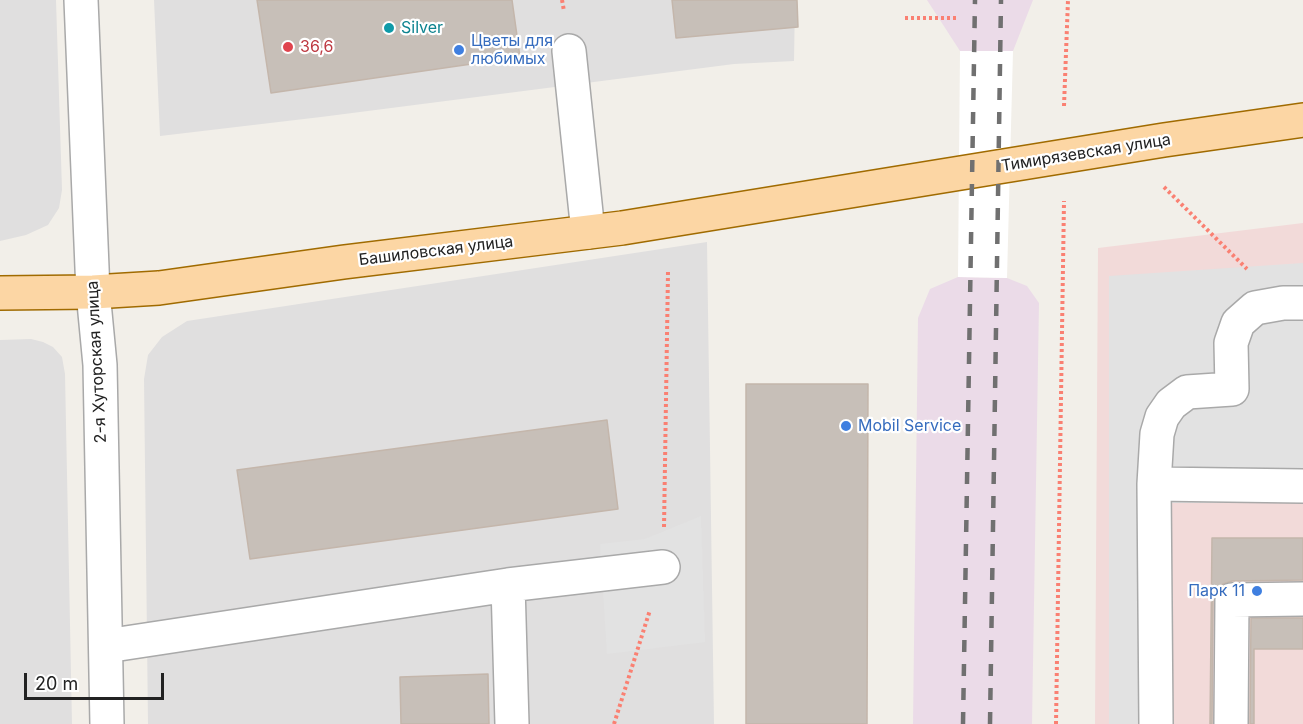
<!DOCTYPE html>
<meta charset="utf-8">
<style>
body{margin:0}
#map{position:relative;width:1303px;height:724px;overflow:hidden;background:#f2efe9;font-family:Inter,sans-serif}
canvas{display:block}
.scale{position:absolute;left:24px;top:673px;width:140px;height:27px;box-sizing:border-box;border:3px solid #222;border-top:0;padding-left:8px;font-size:18px;line-height:21px;white-space:nowrap;color:#222;-webkit-text-stroke:4px #fff;paint-order:stroke}
</style>
<div id="map">
<canvas width="1303" height="724"></canvas>
<div class="scale">20 m</div>
</div>
<script>
const g = document.querySelector('canvas').getContext('2d');
g.lineJoin = 'round';
function fill(path, color) { g.fillStyle = color; g.fill(path, 'evenodd'); }
function stroke(path, color, width, dash) { g.strokeStyle = color; g.lineWidth = width; g.lineCap = dash ? 'butt' : 'round'; g.setLineDash(dash || []); g.stroke(path); }
function write(font, color, halo, rows, align = 'center') {
  g.font = font + ' Inter,sans-serif'; g.lineWidth = 4.5; g.setLineDash([]); g.textBaseline = 'middle'; g.strokeStyle = halo; g.fillStyle = color; for (const [text, x, y, turn = 0] of rows) {
    g.save(); g.translate(x, y); g.rotate((+turn || 0) * Math.PI / 180); g.textAlign = isNaN(turn) ? turn : align; if (halo) g.strokeText(text, 0, 0); g.fillText(text, 0, 0); g.restore();
  }
}
const residential = new Path2D(`
 M0,0H56L62,190L59,208L48,225L26,235L0,241Z
 M154,0H795L794,61L734,64L321,117L160,136Z
 M707,242L714,724H148L144,379L148,355L162,337L187,321Z
 M31,339L43,342L53,347L62,357L65,374L72,724H0V340Z`);
const commercial = new Path2D(`
 M1303,223V724H1095L1098,248Z`);
const industrial = new Path2D(`
 M927,0H1033L1013,51L1000,52L960,51Z
 M958,277L1007,278L1027,286L1039,303L1032,724H913L918,318L930,289Z`);
const parking = new Path2D(`
 M1303,263V503H1153L1152,724H1109V276Z
 M701,516L705,642L607,654L600,544L645,539Z`);
const pier = new Path2D(`
 M960,51H1013L1007,278L958,277Z`);
const building = new Path2D(`
 M257,0H512L520,57L271,93Z
 M672,0H797L798,27L676,38Z
 M746,384H868L867,724H746Z
 M607,420L618,509L250,559L237,470Z
 M1212,538H1303V580L1232,581L1223,584L1216,590L1213,600L1212,724H1210Z
 M1251,618H1303V649H1254V724H1250Z
 M488,674L489,724H401L400,677Z`);
const path = new Path2D(`
 M562,0L564,11
 M905,18H958
 M1064,106L1068,0
 M1164,187L1247,269
 M664,527L668,272
 M614,724L650,610
 M1056,724L1064,201`);
const minor = new Path2D(`
 M81,0L93,292L100,365L107,724
 M569,51L588,232
 M1154,484L1303,486
 M508,585L512,724
 M106,646L508,585L663,567
 M1156,724L1154,484L1157,434L1162,417L1171,404L1187,392L1232,389L1231,343L1238,323L1255,308L1283,303H1303
 M1231,724L1232,600L1303,599`);
const major = new Path2D(`
 M0,293L93,292L159,288L344,262L622,228L1164,140L1303,120`);
const rail = new Path2D(`
 M963,724L975,0
 M990,724L1001,0`);
const markers = [
 [389,28,6,"#0f9aa8"],
 [288,47,6,"#e0444e"],
 [459,50,6,"#3f7fe0"],
 [846,426,6,"#3f7fe0"],
 [1257,591,6,"#3f7fe0"]
];
const cultureNames = [
 ["Silver",401,28]
];
const shopNames = [
 ["Цветы для",471,41],
 ["любимых",471,59],
 ["Mobil Service",858,426],
 ["Парк 11",1245,591,"right"]
];
const healthNames = [
 ["36,6",300,47]
];
const streetNames = [
 ["Тимирязевская улица",1086,153,-9],
 ["Башиловская улица",436,251,-7],
 ["2-я Хуторская улица",97,362,-93]
];
fill(residential, '#e0dfdf');
fill(commercial, '#f2dad9');
fill(industrial, '#ebdbe8');
fill(parking, '#e2e2e2');
fill(pier, '#fff');
fill(building, '#c7bfb8');
stroke(building, '#c4b6ab', 1.5);
stroke(minor, '#a9a9a9', 36);
stroke(major, '#a06b00', 36);
stroke(path, '#fa8072', 4, [3, 3]);
stroke(minor, '#fff', 33);
stroke(major, '#fcd6a4', 33);
stroke(rail, '#707070', 4.5, [12, 12]);
for (const [x, y, r, color] of markers) { const dot = new Path2D(); dot.arc(x, y, r, 0, 2 * Math.PI); g.fillStyle = color; g.fill(dot); stroke(dot, '#fff', 2); }
write('16px', '#0d838f', '#fff', cultureNames, 'left');
write('16px', '#366cbe', '#fff', shopNames, 'left');
write('16px', '#be3a42', '#fff', healthNames, 'left');
write('16px', '#222', '#fff', streetNames);
</script>
